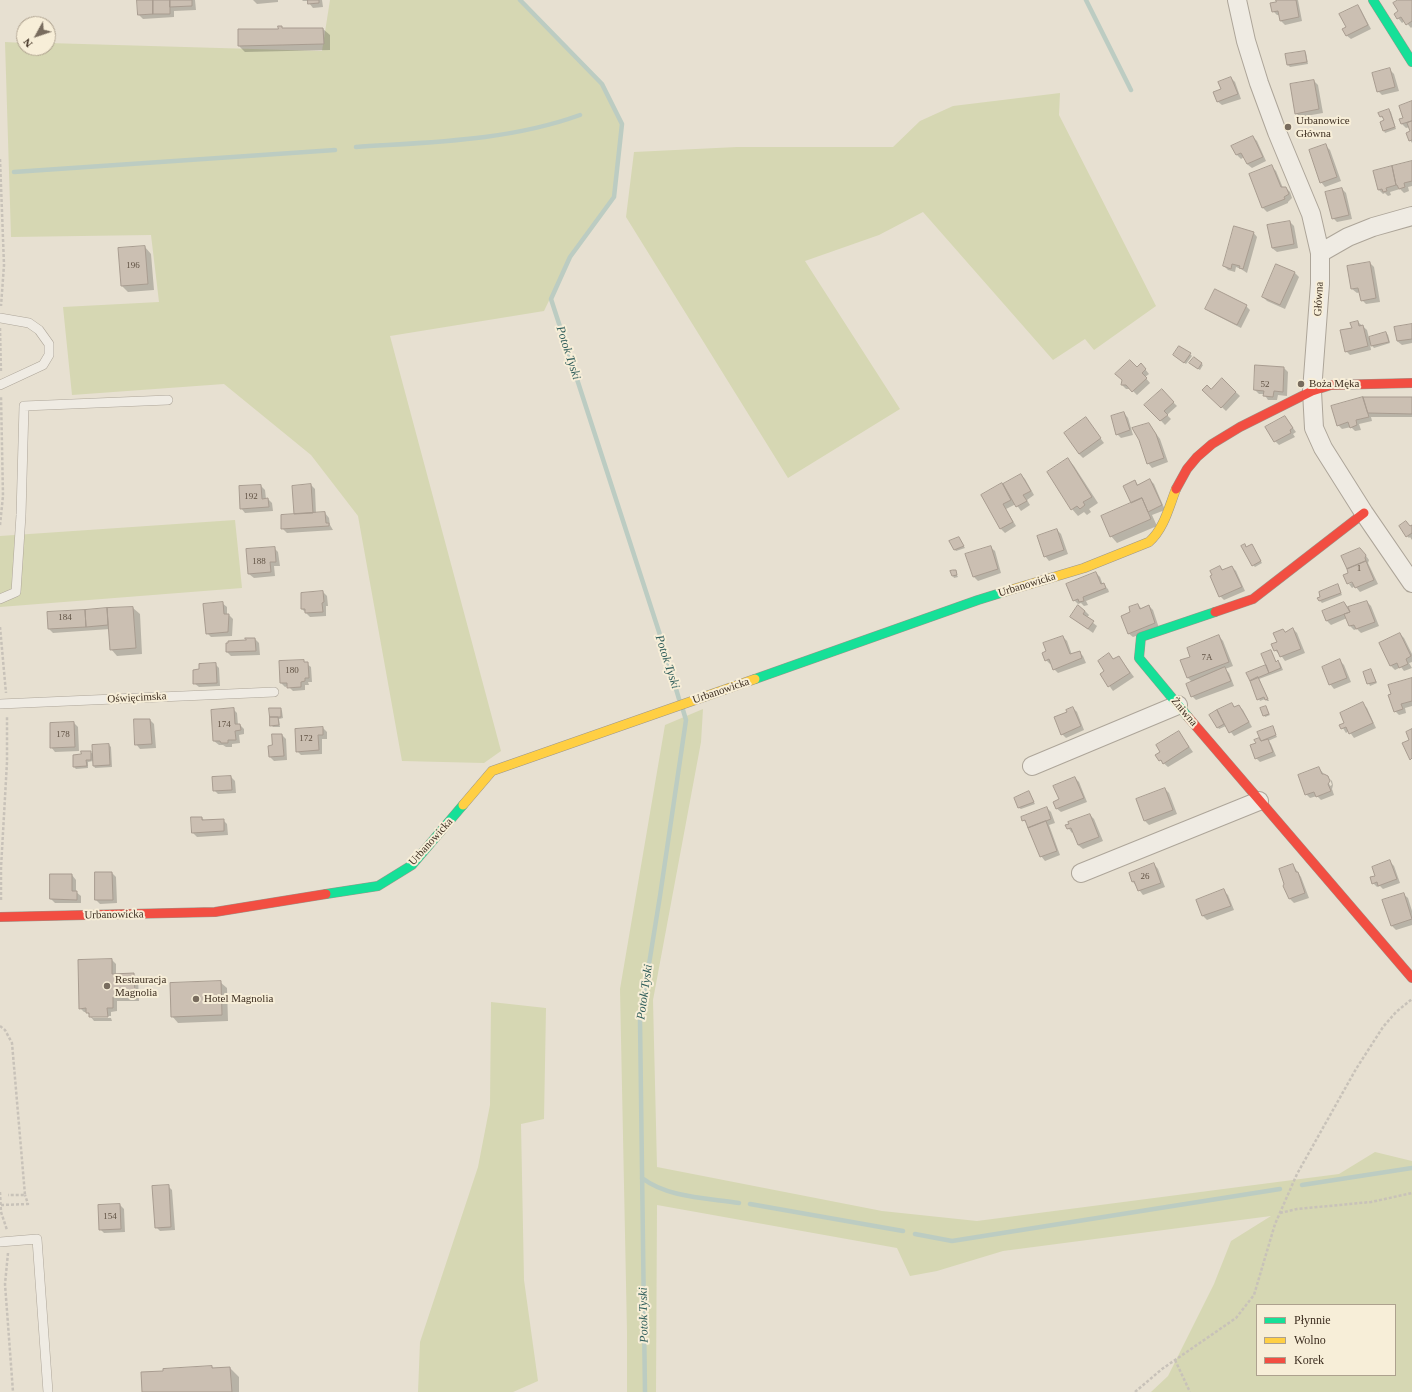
<!DOCTYPE html>
<meta charset="utf-8">
<style>
body{margin:0}
#map{position:relative;width:1412px;height:1392px;overflow:hidden;background:#e7e0d1;font-family:Georgia,serif}
canvas{display:block}
.legend{position:absolute;left:1256px;top:1304px;width:140px;height:72px;box-sizing:border-box;background:#f7eed8;border:1px solid #ada18e;margin:0;padding:5px 7px;list-style:none;font-size:12px;color:#3d2e20}
.legend li{display:flex;align-items:center;gap:8px;height:20px}
.legend b{width:20px;border:1px solid #ada18e}
.north{position:absolute;left:16px;top:16px;width:40px;height:40px;box-sizing:border-box;background:#f7eed8;border:1px solid #ada18e;border-radius:50%;rotate:230deg;font-size:11px;font-weight:700;line-height:16px;text-align:center;color:#3d2e20}
.north::after{content:'';display:block;margin:auto;width:14px;height:18px;background:#786c5e;clip-path:polygon(50% 0,100% 100%,50% 72%,0 100%)}
</style>
<div id="map">
<canvas width="1412" height="1392"></canvas>
<ul class="legend">
<li><b style="height:5px;background:#16e098"></b>Płynnie</li>
<li><b style="height:5px;background:#ffcf43"></b>Wolno</li>
<li><b style="height:5px;background:#f24e42"></b>Korek</li>
</ul>
<div class="north">N</div>
</div>
<script>
const g = document.querySelector('canvas').getContext('2d');
g.lineJoin = 'round';
function fill(path, color) { g.fillStyle = color; g.fill(path, 'evenodd'); }
function stroke(path, color, width, dash) { g.strokeStyle = color; g.lineWidth = width; g.lineCap = dash ? 'butt' : 'round'; g.setLineDash(dash || []); g.stroke(path); }
function write(font, color, halo, rows, align = 'center') {
  g.font = font + ' Georgia,serif'; g.lineWidth = 4; g.setLineDash([]); g.textBaseline = 'middle'; g.strokeStyle = halo; g.fillStyle = color; for (const [text, x, y, turn = 0] of rows) {
    g.save(); g.translate(x, y); g.rotate((+turn || 0) * Math.PI / 180); g.textAlign = isNaN(turn) ? turn : align; if (halo) g.strokeText(text, 0, 0); g.fillText(text, 0, 0); g.restore();
  }
}
const green = new Path2D(`
 M330,0H520L602,84L622,124L614,197L570,257L544,311L390,336L501,751L484,763L402,761L358,516L311,455L224,384L72,395L63,307L159,302L151,235L11,237L5,42L24,43V48H48V43L322,51Z
 M1060,93L1059,115L1156,306L1094,350L1085,339L1053,360L923,212L879,235L805,261L900,409L788,478L626,217L634,152L737,147H893L920,121L953,106Z
 M235,520L242,588L0,607V536Z
 M703,709L701,742L653,1000L657,1167L882,1211L977,1221L1339,1174L1375,1152L1412,1161V1392H1151L1168,1376L1214,1284L1231,1241L1271,1216L1003,1251L937,1271L910,1276L897,1248L657,1205L656,1392H627V1332L620,989L665,725ZM1257,1305H1395V1375H1257Z
 M491,1002L546,1008L544,1119L521,1124L524,1280L538,1381L513,1392H418L420,1342L478,1167L490,1105Z`);
const shadow = new Path2D(`
 M138,0H195L196,10L174,11V17L143,19L139,15Z
 M253,0H278V2L257,4Z
 M302,0H322L323,7L313,8L309,3V1H303Z
 M1277,0H1298L1302,21L1285,25L1281,21L1280,15H1277L1273,11L1277,2Z
 M1400,0H1412V27L1411,28L1405,21L1402,23L1395,14L1399,12Z
 M1357,6L1361,10L1371,29L1351,39L1346,35L1348,28Z
 M281,27L284,29H323L330,35V50L245,52L239,46L279,30Z
 M1305,52L1306,53L1308,64L1290,67L1288,65L1286,55Z
 M1390,70L1394,74L1399,91L1382,95L1378,91Z
 M1231,78L1235,82L1241,99L1222,105L1217,101L1222,90Z
 M1314,81L1318,85L1323,113L1300,117L1296,113Z
 M1412,102V143L1410,140L1411,132L1410,127L1406,128L1402,124L1401,120L1405,118Z
 M1389,110L1391,112L1396,129L1385,133L1384,131L1385,121L1384,117L1382,118L1381,116Z
 M1253,137L1257,141L1266,161L1252,168L1247,164L1244,157L1241,159L1237,155Z
 M1326,146L1330,150L1341,181L1325,187L1321,182Z
 M1412,162V186L1408,187L1409,191L1404,193L1400,189L1390,192L1391,195L1388,196L1385,193L1383,194L1379,190Z
 M1272,167L1276,171L1283,188H1286L1290,192L1292,198L1288,202V203L1267,212L1263,208Z
 M1342,189L1346,193L1352,219L1337,222L1333,218Z
 M1290,222L1294,226L1298,248L1277,252L1272,248L1268,226Z
 M1253,232L1257,237L1247,273L1241,269L1236,267L1235,272L1228,270L1224,266Z
 M145,247L151,254L154,290L128,292L122,286Z
 M1370,263L1374,267L1380,302L1366,304L1362,300L1360,292L1357,293L1352,289Z
 M1277,265L1295,273L1299,277L1285,309L1267,301L1263,297Z
 M1246,306L1250,310L1241,328L1210,312L1206,308Z
 M1358,322L1367,330L1369,338L1386,333L1388,335L1390,343L1374,348L1370,343L1371,350L1350,355L1346,351L1353,328Z
 M1412,325V343L1402,345L1397,341Z
 M1190,354L1192,356L1186,364L1176,357Z
 M1194,358L1203,365L1200,370L1192,365Z
 M1256,366L1284,368L1288,372L1287,396L1278,395L1277,400H1268L1264,394H1259L1255,390Z
 M1137,368L1145,369L1149,374L1145,377L1150,383L1137,395L1131,389H1126L1122,385Z
 M1222,379L1240,396L1226,411L1204,390H1211Z
 M1161,390L1177,406L1167,415L1171,419L1165,425L1146,405Z
 M1363,398H1412V417H1371L1372,421L1359,424L1361,430L1355,431L1351,427L1342,429L1338,425Z
 M1124,413L1128,418L1133,435L1121,438L1117,434Z
 M1285,417L1296,432L1293,434L1295,437L1279,445L1275,441Z
 M1086,419L1104,443L1083,458L1079,454Z
 M1149,424L1160,439L1168,462L1152,468L1148,463Z
 M1068,459L1074,466L1098,503L1089,509L1091,512L1087,515L1084,512L1078,516L1072,509Z
 M1021,475L1025,479L1034,495L1027,500L1030,505L1021,511L1016,504L1006,509L1016,526L1005,533L1001,529L982,496Z
 M1150,480L1154,484L1165,510L1152,515L1157,526L1117,543L1111,536L1133,504L1135,481L1138,485Z
 M311,485L315,489L316,514L325,513L329,518L330,525L333,530L287,533L282,528L295,515V506Z
 M261,486L265,490L266,499H268L272,503L273,511L245,513L241,508Z
 M1412,526V540L1410,537L1409,538L1407,536Z
 M1057,530L1061,534L1068,554L1049,561L1045,556Z
 M959,538L965,548L956,551L955,550Z
 M1244,545L1246,547H1253L1262,563L1255,567L1253,565Z
 M990,547L995,551L1001,573L978,581L974,577Z
 M274,548L278,552L280,566H274L275,576L254,578L249,574Z
 M1364,553L1369,560L1368,563L1378,584L1360,592L1355,586L1352,588L1349,584L1357,581L1348,582V584L1344,576L1349,573Z
 M1220,567L1224,571L1232,567L1236,571L1245,591L1224,600L1220,596Z
 M955,571L958,577L954,578L953,576Z
 M1096,573L1100,577L1103,585L1108,589L1109,592L1086,601L1088,605L1084,606L1081,603L1078,604L1074,600Z
 M1338,585L1342,595L1322,603L1320,601L1319,598Z
 M323,592L327,596L328,606H326V616L310,617L302,609V593Z
 M1367,602L1371,606L1379,626L1361,633L1357,629L1354,630L1350,626L1347,618L1331,625L1327,621L1344,603L1348,607Z
 M222,603L227,607V615H229L233,619L232,636L211,637L207,633Z
 M1138,605L1142,609L1149,606L1153,610L1159,628L1133,637L1128,633L1132,613Z
 M133,608L140,614L142,654L117,656L111,649L110,629L53,633L49,629L106,609L109,611V609Z
 M1085,611L1089,615L1087,618L1097,626L1093,633L1071,617Z
 M1293,629L1297,633L1305,653L1285,661L1280,654H1279L1275,650L1283,630L1285,632Z
 M1400,634L1404,638L1412,654V662L1409,663L1412,668L1404,671L1401,667L1395,670L1391,666L1380,643Z
 M1219,636L1223,641L1233,666L1225,669L1229,673L1234,686L1196,700L1192,696V682L1188,678L1191,657Z
 M1063,637L1067,641L1072,655L1079,652L1083,656L1086,663L1058,673L1054,669L1052,663L1050,664L1046,660Z
 M247,639H255L259,643L260,655L231,656L227,652L247,641Z
 M1271,651L1276,662H1278L1280,663L1283,670L1259,679L1269,701H1267L1265,699L1260,701L1248,674L1267,665Z
 M1109,654L1114,660L1119,657L1134,677L1113,691L1101,674L1106,671Z
 M303,661L311,667L312,682H308L309,685H305V690L293,691L288,686L285,687L281,683Z
 M1340,661L1344,665L1351,682L1334,689L1330,684Z
 M215,664L219,668L220,686L199,687L194,683L200,670Z
 M1371,670L1377,683L1370,686L1364,672Z
 M1412,679V706L1405,708L1406,713L1399,715L1395,711Z
 M1232,704L1235,708L1239,706L1243,710L1252,727L1234,736L1226,726L1219,729L1210,715Z
 M1363,704L1367,708L1376,728L1354,738L1349,731L1346,733L1341,725L1345,723Z
 M1265,707L1270,715L1265,717L1264,715Z
 M1073,708L1077,712L1084,730L1066,738L1062,734L1068,712Z
 M233,709L237,713L238,725H240L244,729V734L239,735L240,743L232,744V747H226L223,745H219L214,741Z
 M281,709L282,711L283,718L279,719L280,727H273L271,725Z
 M135,720H150L154,724L156,748L140,749L136,744Z
 M74,723L78,727L79,751L55,752L51,747Z
 M1272,727L1277,737L1268,741L1271,744L1276,756L1260,762L1256,758L1262,742L1258,733Z
 M323,728L327,732V739H322V754L301,755L297,751Z
 M1179,732L1193,752L1168,767L1160,760L1162,752Z
 M282,735L286,739L287,760L274,761L270,757L273,746Z
 M109,745L111,747L112,767L95,768L94,766L93,761L88,762V768L76,769L74,767L82,755L90,752L93,754V746Z
 M1319,768L1327,778L1330,786L1332,785L1330,779L1332,781L1333,785L1332,789L1334,795L1321,800L1317,796L1310,798L1306,794Z
 M231,777L235,781L236,793L218,794L214,790Z
 M1075,778L1079,782L1087,802L1061,812L1056,808L1060,800Z
 M1165,789L1169,793L1177,814L1149,825L1145,821L1137,800Z
 M1029,792L1035,804L1021,809L1019,808Z
 M1047,808L1051,812L1055,823L1049,825L1060,855L1045,861L1041,856L1028,824L1023,820Z
 M1090,815L1094,819L1103,841L1083,849L1078,845L1073,832L1072,833L1067,826Z
 M192,818H202L205,821L223,820L227,824L228,835L197,837L193,833Z
 M1390,862L1394,866L1400,883L1383,889L1380,886L1377,887L1373,883L1376,877Z
 M1154,864L1158,869L1165,887L1143,895L1133,882L1130,873Z
 M1293,865L1301,877L1309,898L1294,903L1290,899L1288,894Z
 M112,873L116,877L117,903L100,904L96,900Z
 M72,875L76,880V892L81,896V903H55L51,899Z
 M1224,891L1228,895L1234,910L1207,920L1203,916L1197,900Z
 M1403,894L1408,898L1412,911V925L1396,930L1392,926L1383,901Z
 M112,960L116,964V975L133,974L138,978L139,1001H117V1011L111,1012V1016H91L93,1018H111L112,1021H94L87,1012H84L80,1008Z
 M220,982L227,988L228,1021L178,1023L172,1016Z
 M168,1186L172,1190L175,1230L160,1231L156,1227Z
 M120,1205L124,1209L125,1232L104,1233L100,1229Z
 M212,1367L214,1369L230,1368L239,1377V1392H143Z`);
const stream = new Path2D(`
 M520,0L602,84L622,124L614,197L570,257L551,299L661,638L679,699
 M1086,0L1131,90
 M356,147C431,142 508,141 580,115
 M14,172L335,150
 M642,1178C668,1198 708,1198 739,1203
 M1302,1185L1412,1168
 M750,1204L903,1231
 M915,1234L952,1241L1280,1189
 M645,1392L640,1020L660,896L686,720L683,710`);
const building = new Path2D(`
 M137,0H153V14L138,15Z
 M153,0H170V14H153Z
 M170,0H192V6L170,7Z
 M308,0H319V3L308,4Z
 M1276,0H1296L1299,17L1280,21L1278,11L1272,12L1270,3L1276,2Z
 M1398,0H1412V21L1406,25L1401,17L1397,19L1394,14L1398,11L1393,3Z
 M1358,5L1368,25L1346,36L1342,29L1346,27L1339,14Z
 M278,26H282V28H323L324,44L238,46V29H278Z
 M1305,51L1307,62L1287,65L1285,54Z
 M1390,68L1395,87L1377,92L1372,73Z
 M1231,77L1238,94L1217,102L1213,92L1221,89L1218,82Z
 M1314,80L1319,109L1295,114L1290,84Z
 M1412,101V121L1401,124L1399,119L1403,118L1399,106Z
 M1389,109L1395,127L1383,131L1380,122L1384,120L1382,116L1380,117L1378,113Z
 M1412,121V140L1409,141L1406,133L1410,131L1407,123Z
 M1253,136L1263,157L1247,164L1241,153L1236,155L1231,146Z
 M1326,144L1337,177L1320,183L1309,150Z
 M1412,161V181L1404,183L1405,187L1399,189L1397,185H1396L1392,166Z
 M1272,165L1281,187H1286L1289,194L1284,197L1285,199L1262,208L1249,174Z
 M1392,166L1396,185L1386,188L1387,191L1383,192L1382,189L1378,190L1373,171Z
 M1342,188L1349,215L1332,219L1325,192Z
 M1290,221L1294,244L1272,248L1267,225Z
 M1234,226L1254,232L1243,269L1239,268L1240,266L1232,264L1231,269L1223,266Z
 M145,246L148,284L121,286L118,248Z
 M1370,262L1376,298L1361,301L1358,288L1351,289L1347,266Z
 M1276,264L1295,272L1280,305L1262,297Z
 M1215,289L1247,305L1237,325L1205,309Z
 M1358,321L1359,326L1363,325L1368,346L1345,352L1340,330L1352,328L1350,323Z
 M1412,324V339L1397,341L1394,327Z
 M1386,332L1389,342L1371,346L1369,337Z
 M1179,346L1191,353L1184,363L1173,355Z
 M1194,357L1202,363L1198,369L1189,363Z
 M1130,360L1137,367L1141,363L1146,369L1142,373L1147,378L1132,392L1126,385H1121L1122,380L1115,374Z
 M1255,365L1284,367L1283,392L1274,391L1273,397L1263,396L1264,391L1254,390Z
 M1222,378L1236,392L1221,408L1202,390L1207,385L1211,389Z
 M1162,389L1174,402L1164,411L1168,415L1160,421L1144,405Z
 M1363,397H1412V414L1368,413Z
 M1363,397L1369,417L1356,420L1357,425L1350,428L1348,422L1337,426L1331,406Z
 M1124,412L1130,430L1116,435L1111,416Z
 M1285,416L1293,428L1290,430L1291,433L1274,442L1265,427Z
 M1086,417L1101,438L1079,454L1064,433Z
 M1149,423L1156,434L1164,458L1147,464L1139,440L1132,428Z
 M1068,458L1092,497L1083,502L1085,505L1080,509L1077,506L1071,510L1047,472Z
 M1021,474L1031,491L1023,495L1027,501L1016,507L1003,484Z
 M1150,479L1162,505L1148,512L1142,498L1131,503L1123,486L1135,480L1137,485Z
 M1002,483L1011,500L1003,504L1013,522L1000,529L981,495Z
 M311,484L313,513L294,514L292,486Z
 M261,485L262,499L268,498L269,507L240,509L239,486Z
 M1142,498L1151,519L1110,537L1101,516Z
 M325,512L326,523H329V526L281,529V515Z
 M1406,521L1410,526L1412,525V533L1406,537L1399,526Z
 M1057,529L1064,550L1044,557L1037,536Z
 M959,537L964,546L954,550L949,541Z
 M1245,544L1246,547L1252,544L1261,561L1252,566L1241,546Z
 M991,546L998,569L973,577L965,554Z
 M275,547L276,562H270L271,572L248,574L246,549Z
 M1360,548L1366,555L1365,558L1366,561L1347,569L1341,556Z
 M1366,561L1374,580L1355,588L1352,582L1347,584L1343,575L1348,573L1347,569Z
 M1220,566L1222,570L1232,566L1242,587L1219,597L1210,576L1212,575L1210,571Z
 M953,570H956L957,575L952,576L950,571Z
 M1096,572L1101,584L1104,583L1106,588L1083,597L1084,601L1079,602L1078,599L1073,601L1066,584Z
 M1338,584L1341,593L1319,601L1317,598L1320,597L1319,592Z
 M323,591L324,602L322,603L323,612L305,613V609H301V593Z
 M1367,601L1375,622L1356,629L1354,625L1349,626L1344,614L1350,612L1348,607Z
 M223,602L224,614H229L228,632L206,634L203,604Z
 M1344,602L1350,612L1326,621L1322,611Z
 M1138,604L1140,609L1149,605L1155,623L1128,634L1121,616L1130,612L1129,607Z
 M1078,605L1085,611L1083,614L1094,621L1088,629L1070,617Z
 M133,607L136,648L110,650L107,608Z
 M107,608L108,625L86,627L85,610Z
 M85,610L86,627L48,629L47,612Z
 M1293,628L1301,649L1280,657L1277,650L1274,651L1271,644L1277,642L1273,633L1283,629L1285,632Z
 M1400,633L1411,656L1406,659L1408,664L1399,668L1397,663L1390,666L1379,643Z
 M1219,635L1229,662L1187,678L1180,660L1190,657L1187,648Z
 M1063,636L1070,654L1080,651L1082,658L1053,670L1049,659L1045,661L1042,653L1046,651L1043,643Z
 M245,638H255L256,651L226,652V643H228V641L246,640Z
 M1271,650L1276,662L1278,660L1281,668L1269,673L1261,654Z
 M1109,653L1113,659L1119,656L1130,673L1108,687L1100,674L1104,671L1098,661Z
 M1340,659L1347,678L1329,685L1322,667Z
 M304,660V662H308L309,678H305V681L301,682V687L287,688V683H280L279,661Z
 M216,663L217,683L193,684V670L199,669V664Z
 M1266,665L1269,673L1250,681L1246,673Z
 M1225,667L1231,681L1191,697L1186,684Z
 M1371,669L1376,682L1367,684L1363,672Z
 M1258,677L1268,699L1265,700L1264,697L1257,700L1250,681Z
 M1412,678V701L1401,704L1403,709L1394,712L1388,695L1391,694L1388,685Z
 M1363,702L1373,723L1349,734L1346,727L1341,729L1339,725L1344,723L1340,713Z
 M1232,703L1234,707L1239,705L1249,722L1229,733L1217,710Z
 M1266,706L1269,714L1263,716L1260,708Z
 M1073,707L1081,726L1061,735L1054,717L1067,712L1066,710Z
 M234,708L235,724H240L241,730L235,731L236,740H228V743H221L220,741H213L211,710Z
 M269,708H281V717H270Z
 M1217,710L1224,724L1217,728L1209,715Z
 M270,717H278L279,725L270,726Z
 M134,719H150L152,744L135,745Z
 M74,722L75,747L50,748V723Z
 M1273,726L1276,735L1261,741L1257,732Z
 M323,727V735H318L319,750L296,752L295,729Z
 M1412,729V758L1410,760L1402,743L1409,740L1406,732Z
 M1179,731L1189,747L1163,764L1161,760L1159,761L1155,755L1160,752L1156,745Z
 M272,734H282L284,756L269,757L268,746L272,745Z
 M1259,738L1261,741L1268,739L1273,752L1255,759L1250,745L1256,743L1254,740Z
 M109,744L110,765L93,766L92,745Z
 M81,751H91V760H86L87,766L73,767V755L81,754Z
 M1319,767L1322,774H1324L1328,776L1330,781L1328,784L1331,791L1316,797L1314,792L1305,795L1298,775Z
 M231,776L232,790L213,791L212,777Z
 M1075,777L1084,798L1056,809L1053,802L1059,799L1053,786Z
 M1165,788L1173,810L1144,821L1136,799Z
 M1029,791L1034,802L1018,808L1014,798Z
 M1047,807L1051,819L1028,828L1025,820L1022,821L1021,817Z
 M1090,814L1099,837L1078,845L1071,828L1067,829L1065,825L1069,824L1068,822Z
 M191,817H202V820L224,819V831L192,833Z
 M1046,821L1057,851L1040,857L1028,828Z
 M1390,860L1397,879L1378,886L1377,882L1372,884L1370,877L1375,876L1372,867Z
 M1154,863L1161,883L1138,891L1134,881L1132,882L1129,873Z
 M1293,864L1296,872H1298L1305,893L1289,899L1283,886L1284,884L1279,869Z
 M95,872H112L113,900H95Z
 M50,874H72V891H77V900L50,899Z
 M1224,889L1231,906L1202,916L1196,900Z
 M1404,893L1412,919L1391,926L1382,900Z
 M112,959V974L134,973L135,997H113V1008H107L108,1017H89V1013H86V1008L79,1009L78,960Z
 M221,981L222,1015L171,1017L170,983Z
 M169,1185L171,1227L155,1228L152,1186Z
 M120,1204L121,1229L99,1230L98,1205Z
 M212,1366V1368L230,1367L232,1392H142L141,1372L163,1371V1369Z`);
const path = new Path2D(`
 M0,159L4,265L1,306
 M0,328L1,373
 M0,525L3,496L1,396
 M0,627L6,693
 M1,900V868L7,762V716
 M0,1026L5,1030L12,1043L25,1195H8
 M0,1192L1,1212L7,1230
 M1,1205L28,1204L25,1195
 M1280,1213L1297,1209L1371,1202L1412,1193
 M8,1253L5,1284L13,1392
 M1175,1360L1190,1392
 M1135,1392L1162,1369L1236,1318L1254,1295L1275,1224L1297,1174L1356,1069L1383,1027L1396,1012L1412,999`);
const lane = new Path2D(`
 M0,318L29,323L39,330L49,344V355L43,365L0,385
 M0,599L16,592L21,515L24,406L168,400
 M0,704L274,692
 M0,1242L37,1239L48,1392`);
const street = new Path2D(`
 M1237,0L1246,41L1259,83L1277,132L1311,214L1320,253V284L1312,391L1314,428L1323,448L1364,513L1412,583
 M1320,253L1348,237L1373,227L1412,216
 M1032,766L1178,705
 M1081,873L1259,801`);
const fast = new Path2D(`
 M1373,0L1412,62
 M755,679L978,600L1007,591
 M1188,717L1139,658L1141,637L1215,612
 M326,894L378,886L412,865L463,805`);
const slow = new Path2D(`
 M1007,591L1084,568L1149,542C1164,529 1169,507 1176,489
 M463,805L492,771L755,679`);
const jam = new Path2D(`
 M1176,489L1187,469L1197,457L1212,444L1240,427L1312,391L1331,385L1412,383
 M1215,612L1253,599L1364,513
 M1188,717L1412,978
 M0,917L215,912L326,894`);
const markers = [
 [1288,127,4,"#786c5e"],
 [1301,384,4,"#786c5e"],
 [107,986,4,"#786c5e"],
 [196,999,4,"#786c5e"]
];
const numberNames = [
 ["196",133,266],
 ["52",1265,385],
 ["192",251,497],
 ["188",259,562],
 ["1",1359,569],
 ["184",65,618],
 ["7A",1207,658],
 ["180",292,671],
 ["174",224,725],
 ["178",63,735],
 ["172",306,739],
 ["26",1145,877],
 ["154",110,1217]
];
const poiNames = [
 ["Urbanowice",1296,121],
 ["Główna",1296,134],
 ["Boża Męka",1309,384],
 ["Restauracja",115,980],
 ["Magnolia",115,993],
 ["Hotel Magnolia",204,999]
];
const streetNames = [
 ["Główna",1319,299,-87],
 ["Urbanowicka",1027,585,-17],
 ["Urbanowicka",721,691,-19],
 ["Oświęcimska",137,698,-3],
 ["Żniwna",1184,712,50],
 ["Urbanowicka",431,842,-48],
 ["Urbanowicka",114,915,-1]
];
const waterNames = [
 ["Potok Tyski",568,353,72],
 ["Potok Tyski",667,662,72],
 ["Potok Tyski",645,992,-82],
 ["Potok Tyski",644,1315,-91]
];
fill(green, '#d6d7b3');
fill(shadow, '#0003');
stroke(stream, '#bcccc2', 4.5);
fill(building, '#cbbfb2');
stroke(building, '#a89c90', 1);
stroke(lane, '#ada599', 10);
stroke(street, '#ada599', 20);
stroke(fast, '#9c958a', 10);
stroke(slow, '#9c958a', 10);
stroke(jam, '#9c958a', 10);
stroke(path, '#c8c2b9', 2.5, [3, 2]);
stroke(lane, '#efebe3', 9);
stroke(street, '#efebe3', 18);
stroke(fast, '#16e098', 9);
stroke(slow, '#ffcf43', 9);
stroke(jam, '#f24e42', 9);
for (const [x, y, r, color] of markers) { const dot = new Path2D(); dot.arc(x, y, r, 0, 2 * Math.PI); g.fillStyle = color; g.fill(dot); stroke(dot, '#f7eed8', 1.5); }
write('9px', '#605244', null, numberNames);
write('11px', '#3d2e20', '#f7eed8', poiNames, 'left');
write('11px', '#3d2e20', '#f7eed8', streetNames);
write('italic 12px', '#2f5d5a', '#f7eed8', waterNames);
</script>
